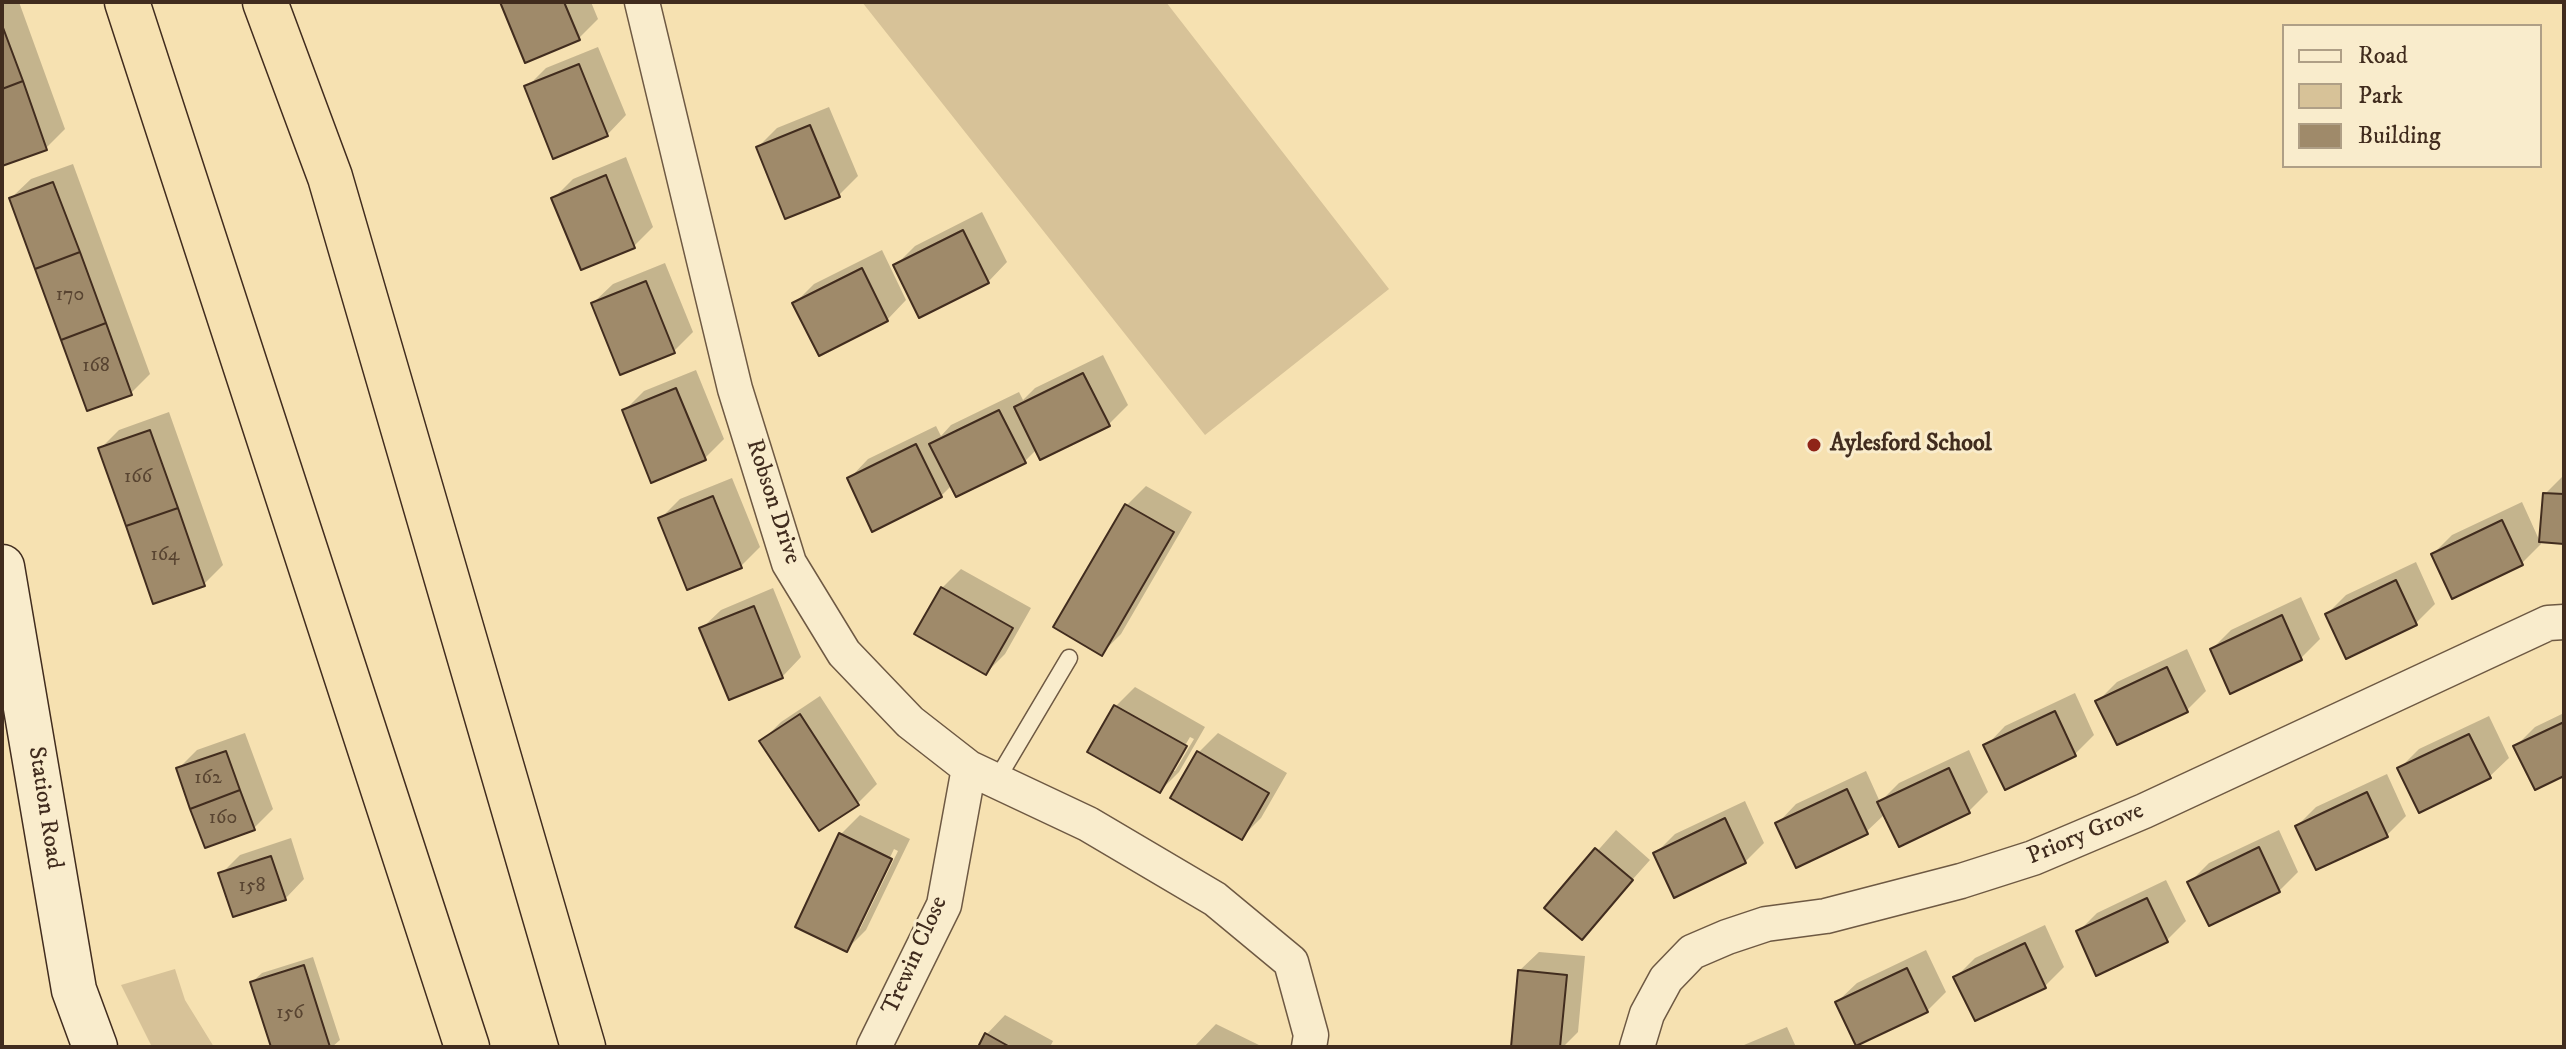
<!DOCTYPE html>
<style>
body{margin:0}
#map{position:relative;width:2566px;height:1049px;overflow:hidden;background:#f6e1b1;font-family:"IM FELL DW Pica",serif}
canvas{display:block}
.frame{position:absolute;inset:0;border:4px solid #412c1e;pointer-events:none}
.legend{position:absolute;left:2282px;top:24px;width:260px;height:144px;box-sizing:border-box;background:#f9eccc;border:2px solid #af9f86;margin:0;padding:10px 14px;list-style:none;font-size:24px;color:#412c1e}
.legend li{display:flex;align-items:center;gap:16px;height:40px}
.legend b{width:40px;border:2px solid #af9f86}
</style>
<div id="map">
<canvas width="2566" height="1049"></canvas>
<div class="frame"></div>
<ul class="legend">
<li><b style="height:10px;background:#f9eccc"></b>Road</li>
<li><b style="height:22px;background:#d7c298"></b>Park</li>
<li><b style="height:22px;background:#9f8a6a"></b>Building</li>
</ul>
</div>
<script>
const g = document.querySelector('canvas').getContext('2d');
g.lineJoin = 'round';
function fill(path, color) { g.fillStyle = color; g.fill(path, 'evenodd'); }
function stroke(path, color, width, dash) { g.strokeStyle = color; g.lineWidth = width; g.lineCap = dash ? 'butt' : 'round'; g.setLineDash(dash || []); g.stroke(path); }
function write(font, color, halo, rows, align = 'center') {
  g.font = font + ' "IM FELL DW Pica",serif'; g.lineWidth = 6; g.setLineDash([]); g.textBaseline = 'middle'; g.strokeStyle = halo; g.fillStyle = color; for (const [text, x, y, turn = 0] of rows) {
    g.save(); g.translate(x, y); g.rotate((+turn || 0) * Math.PI / 180); g.textAlign = isNaN(turn) ? turn : align; if (halo) g.strokeText(text, 0, 0); g.fillText(text, 0, 0); g.restore();
  }
}
const green = new Path2D(`
 M862,2H1166L1389,289L1205,435Z
 M175,969L185,1000L214,1047H152L121,985Z`);
const shadow = new Path2D(`
 M2,2H19L65,129L46,148L2,164Z
 M502,2H591L598,19L578,39Z
 M598,47L626,115L607,135L527,87L546,68Z
 M829,107L858,176L839,195L758,147L777,128Z
 M626,157L653,227L634,246L554,198L573,179Z
 M73,164L150,374L131,393L11,198L31,179Z
 M982,212L1007,262L988,282L896,265L915,246Z
 M882,250L906,300L887,320L795,303L814,284Z
 M665,263L693,332L674,351L593,303L613,284Z
 M1103,355L1128,405L1109,424L1037,449L1025,461L952,485L941,496L849,479L868,459L936,426L941,436L951,425L1019,392L1023,400L1035,388Z
 M696,370L724,439L705,458L624,411L644,391Z
 M169,412L223,565L204,584L100,449L119,430Z
 M2564,475V542L2545,494Z
 M732,478L760,547L741,566L688,588L661,518L680,499Z
 M1146,486L1192,512L1121,634L1102,653L1056,626L1127,505Z
 M2522,502L2541,544L2522,563L2453,596L2433,554L2452,535Z
 M2416,562L2435,604L2416,623L2327,614L2346,595Z
 M961,569L1031,608L1005,654L986,673L942,588Z
 M773,588L801,657L782,677L701,629L721,610Z
 M2301,597L2320,639L2301,658L2231,691L2212,649L2231,630Z
 M2187,649L2206,691L2187,710L2098,701L2117,682Z
 M1135,687L1205,727L1179,772L1160,791L1116,706ZM1190,737L1194,739L1175,771H1170Z
 M2075,693L2094,735L2075,754L1986,746L2005,726Z
 M820,696L877,784L858,803L762,741L781,722Z
 M2564,713V774L2516,746L2535,727Z
 M2489,716L2509,758L2489,777L2400,768L2419,749Z
 M245,733L273,809L254,828L178,769L197,750Z
 M1218,733L1287,773L1261,818L1242,837L1199,752Z
 M1969,750L1988,792L1969,811L1885,814L1866,832L1777,824L1796,804L1866,771L1880,802L1899,783Z
 M2387,774L2406,816L2387,835L2317,868L2297,826L2316,807Z
 M1745,801L1764,843L1745,862L1656,853L1675,834Z
 M860,815L910,839L866,930L847,949L841,834ZM894,849L898,851L860,929H856Z
 M1616,830L1650,860L1581,937L1547,908Z
 M2279,830L2298,872L2279,891L2190,882L2209,863Z
 M291,838L304,879L285,899L221,874L240,855Z
 M2166,880L2186,921L2167,940L2097,974L2078,932L2097,913Z
 M2045,925L2064,967L2045,986L1956,977L1975,958Z
 M1926,950L1946,992L1927,1011L1837,1002L1857,983Z
 M1539,952L1585,956L1578,1032L1563,1047H1513L1519,971Z
 M313,957L340,1040L332,1047H273L252,982L262,973Z
 M1005,1015L1053,1041L1050,1047H980L986,1035Z
 M1216,1024L1261,1046V1047H1194Z
 M1787,1027L1796,1047H1742L1744,1045Z`);
const building = new Path2D(`
 M500,2H564L580,40L525,63Z
 M2,25L23,81L2,89Z
 M579,64L608,136L553,159L524,86Z
 M23,81L47,150L2,166V89Z
 M810,125L840,197L785,219L756,147Z
 M606,175L635,248L581,270L551,198Z
 M53,182L80,252L35,269L9,198Z
 M963,230L989,283L919,318L893,265Z
 M80,252L106,323L61,340L35,269Z
 M862,268L888,321L819,356L792,303Z
 M646,281L675,353L620,375L591,303Z
 M106,323L132,395L87,411L61,340Z
 M1083,373L1110,426L1040,460L1014,407Z
 M676,388L706,460L651,483L622,410Z
 M999,410L1026,463L956,497L929,444Z
 M150,430L178,508L126,526L98,448Z
 M916,444L942,497L872,532L847,478Z
 M2543,493L2564,494V544L2539,542Z
 M713,496L742,568L687,590L658,518Z
 M1125,504L1174,532L1102,656L1053,627Z
 M178,508L205,586L153,604L126,526Z
 M2502,520L2523,565L2452,599L2431,554Z
 M2396,580L2417,625L2346,659L2325,614Z
 M941,587L1013,628L986,675L914,634Z
 M754,606L783,678L729,700L699,628Z
 M2282,615L2302,660L2230,694L2210,649Z
 M2167,667L2188,712L2117,745L2095,701Z
 M1114,705L1187,746L1160,793L1087,752Z
 M2055,711L2076,756L2005,790L1983,745Z
 M800,714L859,805L819,831L759,741Z
 M2564,722V776L2535,790L2513,746Z
 M2469,734L2491,778L2419,813L2397,768Z
 M226,751L240,790L190,809L176,768Z
 M1197,751L1269,793L1242,840L1170,798Z
 M1949,768L1970,813L1899,847L1877,802Z
 M1847,789L1868,834L1796,868L1775,823Z
 M240,790L255,830L205,848L190,809Z
 M2367,792L2388,837L2316,870L2295,826Z
 M1725,818L1746,863L1674,898L1653,853Z
 M839,833L892,859L847,952L795,927Z
 M2259,847L2280,892L2209,926L2187,882Z
 M1595,848L1633,880L1582,940L1544,908Z
 M271,856L286,900L233,917L218,873Z
 M2147,898L2168,942L2096,976L2076,931Z
 M2025,943L2046,988L1975,1021L1953,977Z
 M304,965L330,1047H271L250,982Z
 M1907,968L1928,1012L1856,1046L1835,1002Z
 M1518,970L1567,975L1560,1047H1511Z
 M985,1033L1010,1047H978Z`);
const lane = new Path2D(`
 M996,781L1069,658`);
const street = new Path2D(`
 M642,2L735,389L789,563L844,653L910,722L969,768L1088,824L1215,899L1291,962L1311,1035L1309,1047
 M874,1047L944,905L969,768
 M1637,1047L1647,1014L1666,979L1692,952L1727,937L1766,924L1826,916L1961,881L2033,858L2144,811L2548,623L2564,622`);
const secondary = new Path2D(`
 M2,567L74,990L95,1047`);
const highway = new Path2D(`
 M127,2L467,1047
 M265,2L330,177L583,1047`);
const markers = [
 [1814,445,8,"#8f2418"]
];
const numberNames = [
 ["170",70,296],
 ["168",96,367],
 ["166",138,478],
 ["164",165,556],
 ["162",208,779],
 ["160",223,819],
 ["158",252,887],
 ["156",290,1014]
];
const poiNames = [
 ["Aylesford School",1830,445]
];
const streetNames = [
 ["Robson Drive",772,502,72],
 ["Station Road",44,808,81],
 ["Priory Grove",2086,835,-23],
 ["Trewin Close",916,956,-66]
];
fill(green, '#d7c298');
fill(shadow, '#0003');
fill(building, '#9f8a6a');
stroke(building, '#412c1e', 2);
stroke(lane, '#6e5943', 19);
stroke(street, '#6e5943', 37);
stroke(secondary, '#412c1e', 47);
stroke(highway, '#412c1e', 47);
stroke(lane, '#f9eccc', 16);
stroke(street, '#f9eccc', 34);
stroke(secondary, '#f9eccc', 44);
stroke(highway, '#f6e1b1', 44);
for (const [x, y, r, color] of markers) { const dot = new Path2D(); dot.arc(x, y, r, 0, 2 * Math.PI); g.fillStyle = color; g.fill(dot); stroke(dot, '#f9eccc', 3); }
write('20px', '#584431', null, numberNames);
write('bold 24px', '#412c1e', '#f9eccc', poiNames, 'left');
write('24px', '#412c1e', '#f9eccc', streetNames);
</script>
